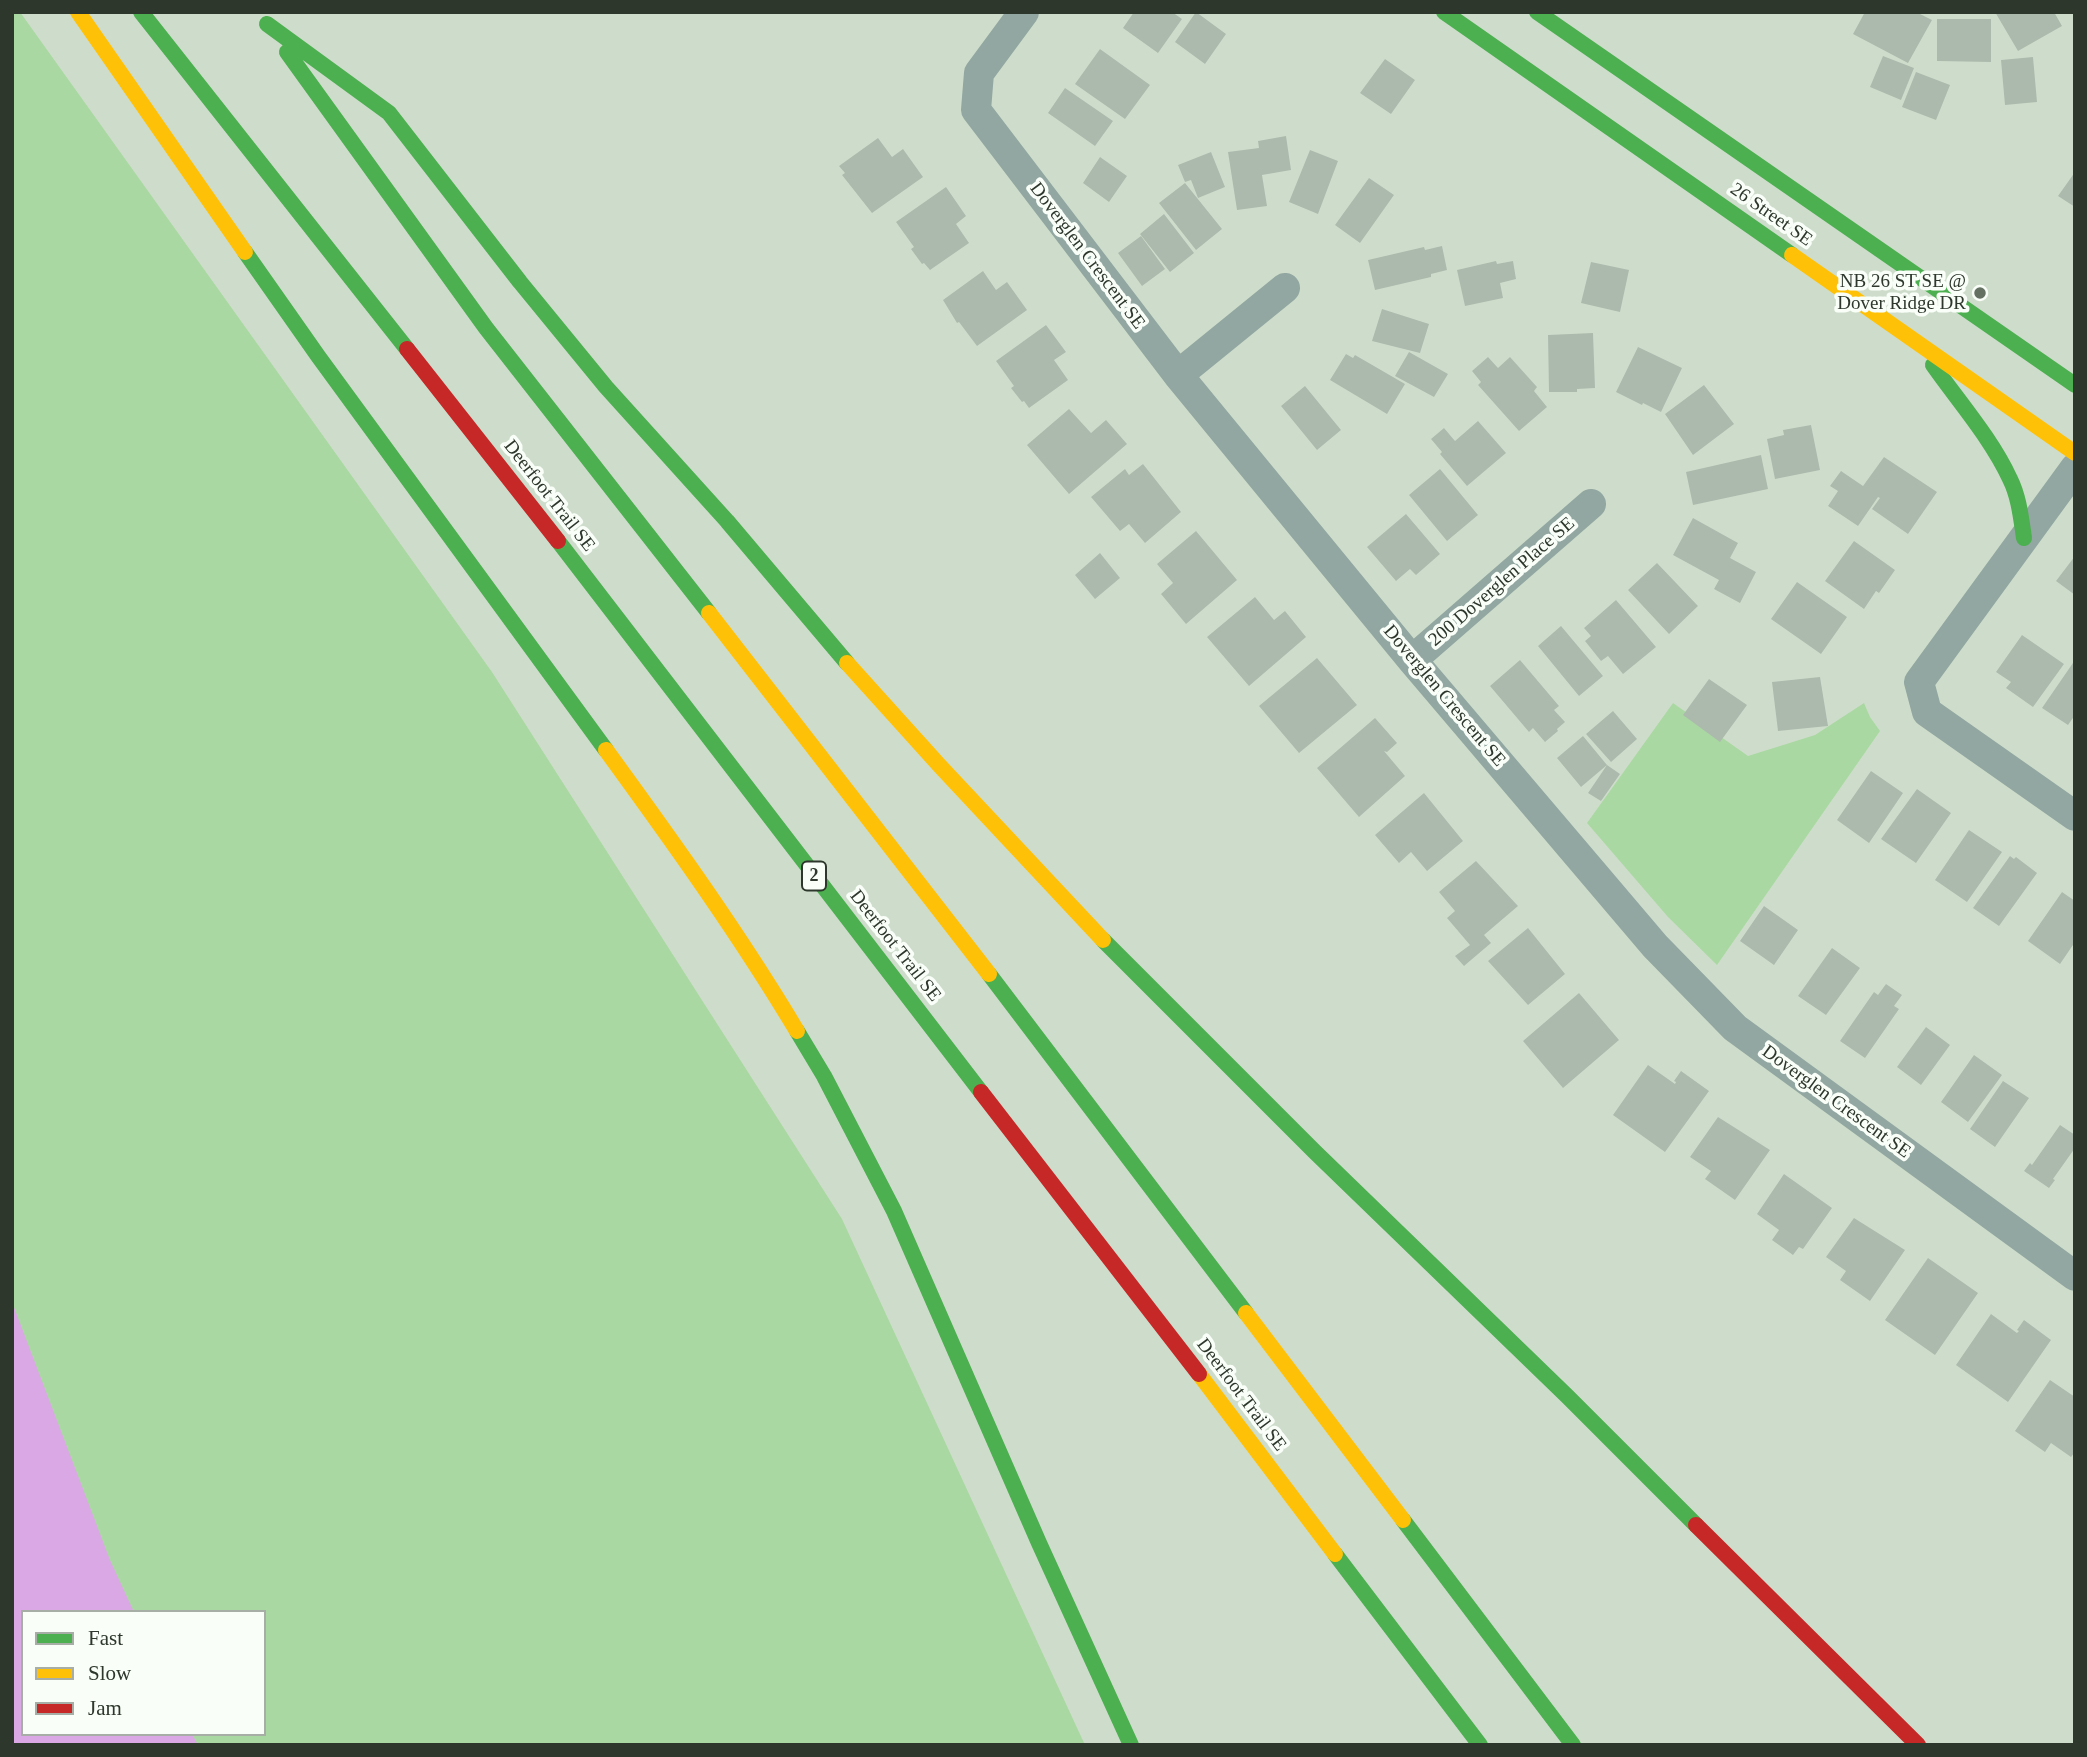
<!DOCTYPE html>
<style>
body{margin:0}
#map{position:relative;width:2087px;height:1757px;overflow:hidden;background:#ceddcb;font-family:"Times New Roman",serif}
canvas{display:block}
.frame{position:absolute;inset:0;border:14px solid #2d372b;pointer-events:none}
.legend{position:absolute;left:21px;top:1610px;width:245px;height:126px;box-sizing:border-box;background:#f9fef8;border:2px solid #a7aea6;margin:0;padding:9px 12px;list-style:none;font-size:21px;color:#2d372b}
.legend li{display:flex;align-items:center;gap:14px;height:35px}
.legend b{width:35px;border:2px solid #a7aea6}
</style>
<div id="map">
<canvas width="2087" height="1757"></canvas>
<div class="frame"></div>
<ul class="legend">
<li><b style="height:9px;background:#4caf50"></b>Fast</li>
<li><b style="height:9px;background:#ffc107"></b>Slow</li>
<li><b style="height:9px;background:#c62828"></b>Jam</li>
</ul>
</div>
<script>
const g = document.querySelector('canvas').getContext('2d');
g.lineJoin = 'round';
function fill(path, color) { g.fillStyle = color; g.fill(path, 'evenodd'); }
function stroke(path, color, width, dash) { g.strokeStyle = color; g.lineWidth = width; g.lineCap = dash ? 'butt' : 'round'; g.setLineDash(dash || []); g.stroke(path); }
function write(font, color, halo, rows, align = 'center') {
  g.font = font + ' "Times New Roman",serif'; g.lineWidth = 7; g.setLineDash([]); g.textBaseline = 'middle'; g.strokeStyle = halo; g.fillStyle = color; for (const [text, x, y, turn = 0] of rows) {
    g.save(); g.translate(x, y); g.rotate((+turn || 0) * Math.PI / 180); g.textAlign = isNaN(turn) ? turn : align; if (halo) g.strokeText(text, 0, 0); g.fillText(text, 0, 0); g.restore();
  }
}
const green = new Path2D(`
 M12,12H20L492,672L842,1219L1085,1745H169L164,1734H264V1612H101L12,1391Z
 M1673,703L1748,756L1815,735L1864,703L1870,717L1880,731L1717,965L1668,917L1587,823Z`);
const water = new Path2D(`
 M12,1302L110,1560L134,1612H23V1734H192L198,1745H12Z`);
const building = new Path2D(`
 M1134,12H1172L1182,19L1158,53L1123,28Z
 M1196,12L1226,34L1205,64L1175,42Z
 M1865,12H1916L1932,20L1908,63L1853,34Z
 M1995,12H2054L2062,26L2018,51Z
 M1937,19H1991V62L1937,61Z
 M1100,49L1150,85L1125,119L1075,84Z
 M1883,56L1914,68L1901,100L1870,87Z
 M2033,57L2037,102L2005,105L2001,60Z
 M1385,59L1415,80L1391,114L1360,93Z
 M1916,72L1950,85L1936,120L1902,107Z
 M1065,88L1113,121L1095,146L1048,113Z
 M1286,136L1291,170L1262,175L1267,206L1237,210L1228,152L1259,148L1258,141Z
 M878,138L892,157L903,149L923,177L872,213L842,175L845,173L839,166Z
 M1310,150L1338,161L1318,214L1289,202Z
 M1211,152L1225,187L1198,198L1191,180L1185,182L1178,165Z
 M1100,157L1127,176L1109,202L1083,183Z
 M2075,172V207L2058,196Z
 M1369,178L1394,195L1360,243L1335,225Z
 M1185,183L1222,229L1196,250L1159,203Z
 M946,187L966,216L956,224L969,243L930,270L924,263L922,264L911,249L914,247L896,222Z
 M1164,214L1194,253L1170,272L1140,234Z
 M1141,236L1165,269L1142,286L1118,253Z
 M1442,246L1447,270L1431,274V277L1375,290L1368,260L1424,247L1425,250Z
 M1496,261L1497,264L1513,261L1516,279L1500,283L1503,298L1465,306L1457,270Z
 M1591,262L1629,270L1620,312L1581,303Z
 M983,271L996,290L1007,282L1027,310L977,346L959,322L957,323L943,300Z
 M1382,309L1429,324L1420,353L1372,341Z
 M1046,325L1066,352L1054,360L1068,380L1029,408L1024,401L1022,402L1011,388L1014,386L996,361Z
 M1593,333L1595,388L1577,389V392H1549L1548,335Z
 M1638,347L1682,368L1661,412L1643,403L1642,405L1616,392Z
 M1409,352L1448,374L1434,397L1395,376Z
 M1346,354L1353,358L1355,355L1405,384L1387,414L1330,380Z
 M1488,357L1498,368L1510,357L1537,387L1534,391L1547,407L1519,431L1478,385L1481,382L1472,371Z
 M1704,385L1734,424L1693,455L1665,414Z
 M1305,386L1341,430L1317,450L1281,406Z
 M1069,409L1091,433L1106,420L1127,444L1069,494L1027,445Z
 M1478,421L1506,453L1467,486L1440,454L1442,452L1431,439L1444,428L1455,441Z
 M1811,425L1820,470L1775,479L1767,439L1784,435L1783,430Z
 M1761,455L1768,489L1693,505L1686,472Z
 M1884,457L1937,492L1908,534L1872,509L1880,498L1878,497L1858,526L1828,506L1838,491L1830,486L1841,471L1863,486Z
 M1143,464L1181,512L1145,543L1129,524L1120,531L1091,497L1125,469L1129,475Z
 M1440,469L1478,515L1447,541L1409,495Z
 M1406,514L1440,554L1416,575L1410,569L1396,581L1367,547Z
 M1693,518L1738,543L1730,558L1756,572L1740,603L1714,589L1719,580L1673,555Z
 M1196,531L1237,580L1186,624L1161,594L1173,583L1157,564Z
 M1854,541L1895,570L1879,593L1876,591L1864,609L1825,581Z
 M1100,553L1120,578L1095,599L1075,575Z
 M2075,556V595L2056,581Z
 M1657,563L1698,606L1669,634L1628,590Z
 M1797,582L1847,617L1821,654L1771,619Z
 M1255,597L1274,620L1285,611L1306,637L1249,686L1207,637Z
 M1616,600L1656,647L1623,674L1608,656L1601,661L1585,641L1591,636L1584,628Z
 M1561,626L1603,676L1579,696L1538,646Z
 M2022,635L2064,664L2033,707L2006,688L2011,682L1996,672Z
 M1317,658L1357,705L1299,753L1259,706Z
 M1520,660L1559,706L1554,710L1565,722L1557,729L1558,731L1545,742L1533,728L1529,732L1490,686Z
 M2075,660V715L2068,725L2042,708Z
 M1820,677L1828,726L1778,731L1772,682Z
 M1709,679L1747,705L1720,742L1683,715Z
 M1613,711L1637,739L1611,762L1586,734Z
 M1375,718L1397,743L1387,752L1384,751L1405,776L1359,817L1317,768Z
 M1583,736L1607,765L1581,787L1557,758Z
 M1607,765L1620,774L1601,801L1588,793Z
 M1871,771L1903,793L1869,843L1837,820Z
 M1917,789L1951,813L1916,863L1881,839Z
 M1424,793L1463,841L1427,871L1411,852L1399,863L1375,835Z
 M1969,830L2002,852L1967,902L1935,880Z
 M2010,856L2014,859L2016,857L2037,873L1999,926L1973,908Z
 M1476,861L1518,906L1484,935L1491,943L1464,966L1455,956L1470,945L1447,918L1455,911L1439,892Z
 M2062,892L2075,901V942L2060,964L2028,941Z
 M1764,906L1798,930L1774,965L1740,941Z
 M1528,928L1565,974L1528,1005L1488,961Z
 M1832,948L1860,968L1826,1015L1798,996Z
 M1886,984L1902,995L1894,1006L1899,1009L1865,1058L1840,1041L1874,992L1878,995Z
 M1579,993L1619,1040L1563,1088L1523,1041Z
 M1926,1027L1950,1045L1921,1085L1897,1067Z
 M1974,1055L2002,1075L1968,1122L1941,1102Z
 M1648,1065L1675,1084L1676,1082L1674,1081L1681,1071L1709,1091L1665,1152L1613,1115Z
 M2003,1081L2029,1098L1995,1147L1970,1129Z
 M1718,1117L1770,1150L1735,1200L1705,1179L1711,1171L1690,1157Z
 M2060,1125L2075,1135V1148L2053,1179L2055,1180L2049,1188L2024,1171L2030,1163L2032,1165Z
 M1784,1174L1832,1208L1803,1249L1799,1247L1793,1255L1772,1240L1779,1230L1757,1214Z
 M1854,1218L1905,1250L1870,1301L1840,1280L1846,1271L1826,1257Z
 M1928,1258L1978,1293L1935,1355L1885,1320Z
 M1991,1314L2017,1333L2019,1331L2017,1330L2024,1320L2051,1340L2008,1402L1956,1365Z
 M2050,1380L2075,1397V1452L2071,1457L2051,1443L2045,1452L2015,1431Z`);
const street = new Path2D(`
 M1024,12L979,73L976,110L1178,375L1412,660L1655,946L1735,1028L2075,1276
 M1178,375L1285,288
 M2075,468L1919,682L1927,712L2075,816
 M1412,660L1591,504`);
const fast = new Path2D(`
 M141,12L407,349
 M1444,12L1792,255
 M1537,12L2075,385
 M267,24L389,113L520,282L606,387L727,521L847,663
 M287,52L486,328L709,613
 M245,252L318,356L606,750
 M1933,365C1959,402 1991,438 2010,479C2019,497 2021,518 2024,538
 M558,541L981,1092
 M1103,940L1315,1152L1567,1396L1696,1525
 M989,974L1246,1313
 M797,1031L824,1076L894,1211L1039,1543L1131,1745
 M1403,1520L1573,1745
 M1335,1554L1480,1745`);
const slow = new Path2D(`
 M78,12L245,252
 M1792,255L2075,453
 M709,613L989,974
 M847,663L939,765L1103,940
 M606,750C673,842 739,934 797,1031
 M1246,1313L1403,1520
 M1199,1374L1335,1554`);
const jam = new Path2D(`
 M407,349L558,541
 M981,1092L1199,1374
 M1696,1525L1918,1745`);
const markers = [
 [1980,293,7,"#657163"]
];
const shields = [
 [814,876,24]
];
const shieldNames = [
 ["2",814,876]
];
const streetNames = [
 ["26 Street SE",1771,215,35],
 ["Doverglen Crescent SE",1087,256,53],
 ["Deerfoot Trail SE",549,496,52],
 ["200 Doverglen Place SE",1502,582,-41],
 ["Doverglen Crescent SE",1444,696,50],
 ["Deerfoot Trail SE",895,946,52],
 ["Doverglen Crescent SE",1836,1102,36],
 ["Deerfoot Trail SE",1241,1395,53]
];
const poiNames = [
 ["NB 26 ST SE @",1966,282],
 ["Dover Ridge DR",1966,304]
];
fill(green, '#aad8a2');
fill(water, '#dba8e6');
fill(building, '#acbaae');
stroke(street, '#92a7a1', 30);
stroke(fast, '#4caf50', 16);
stroke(slow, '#ffc107', 16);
stroke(jam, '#c62828', 16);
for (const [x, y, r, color] of markers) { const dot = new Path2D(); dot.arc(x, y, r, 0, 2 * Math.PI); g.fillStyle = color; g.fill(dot); stroke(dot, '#f9fef8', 2.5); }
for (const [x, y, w] of shields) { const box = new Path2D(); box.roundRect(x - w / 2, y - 14.5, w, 29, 5); g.fillStyle = '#f9fef8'; g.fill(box); stroke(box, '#2d372b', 2); }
write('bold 18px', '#2d372b', null, shieldNames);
write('19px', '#2d372b', '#f9fef8', streetNames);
write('19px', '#2d372b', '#f9fef8', poiNames, 'right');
</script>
